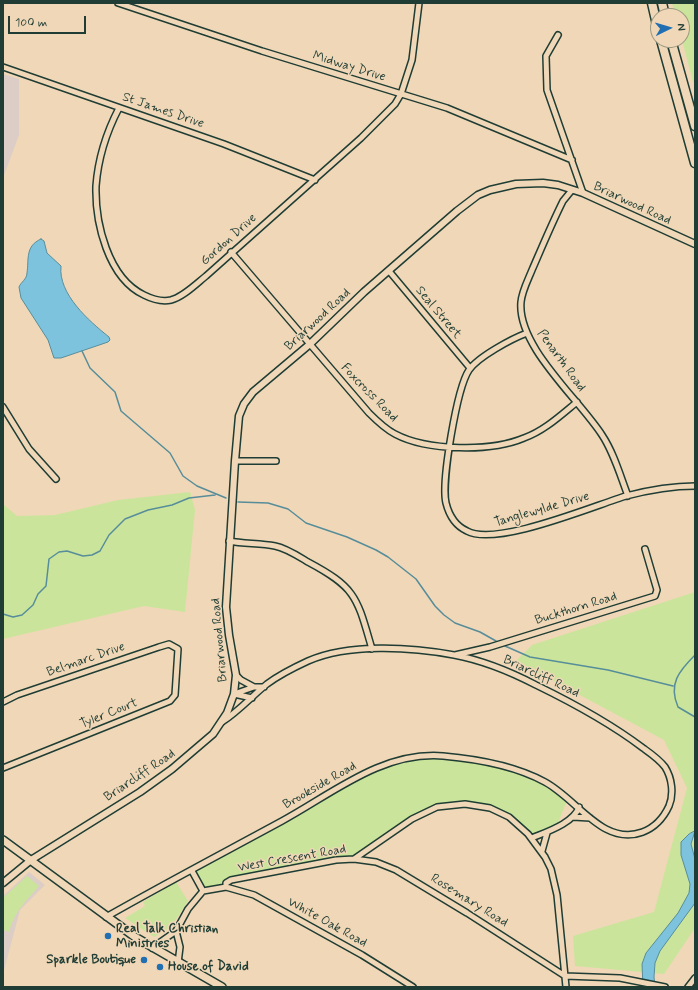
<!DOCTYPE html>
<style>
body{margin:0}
#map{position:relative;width:698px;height:990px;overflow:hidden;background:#f0d7b7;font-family:Mynerve,sans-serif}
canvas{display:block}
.frame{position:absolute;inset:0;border:4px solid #1f3d34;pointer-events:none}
.north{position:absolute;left:650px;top:8px;width:40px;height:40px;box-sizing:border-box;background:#f0d7b7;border:1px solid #9c9983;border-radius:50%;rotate:85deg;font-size:11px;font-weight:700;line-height:16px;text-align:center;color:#1f3d34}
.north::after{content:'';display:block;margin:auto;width:14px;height:18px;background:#1f6fb2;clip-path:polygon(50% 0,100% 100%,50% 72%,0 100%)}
.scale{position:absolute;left:8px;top:16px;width:78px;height:18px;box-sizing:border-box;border:2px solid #1f3d34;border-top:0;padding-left:5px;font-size:12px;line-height:14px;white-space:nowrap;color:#1f3d34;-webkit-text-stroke:3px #f0d7b7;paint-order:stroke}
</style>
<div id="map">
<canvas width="698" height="990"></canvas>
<div class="frame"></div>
<div class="north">N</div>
<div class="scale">100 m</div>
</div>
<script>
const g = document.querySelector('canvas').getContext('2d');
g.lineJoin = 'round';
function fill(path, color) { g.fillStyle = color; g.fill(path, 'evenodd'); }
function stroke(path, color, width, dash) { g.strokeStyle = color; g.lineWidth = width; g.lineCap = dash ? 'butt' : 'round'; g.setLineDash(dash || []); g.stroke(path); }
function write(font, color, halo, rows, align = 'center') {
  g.font = font + ' Mynerve,sans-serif'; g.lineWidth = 3; g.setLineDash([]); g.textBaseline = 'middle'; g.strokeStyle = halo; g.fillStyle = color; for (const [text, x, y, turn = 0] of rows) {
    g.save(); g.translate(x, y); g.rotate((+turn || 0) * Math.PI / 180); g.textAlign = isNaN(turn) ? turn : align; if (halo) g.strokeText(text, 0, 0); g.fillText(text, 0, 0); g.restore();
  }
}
const built = new Path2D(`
 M3,74L19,79V135L3,178Z
 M29,872L45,885L20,910L3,974V896Z`);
const green = new Path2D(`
 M672,3H695V90L682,40V16H675Z
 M190,492L195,510L185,612L144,606L3,639V504L17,516L55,515L118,500Z
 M695,592V928L664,974L575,966L573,936L654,912L687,788L664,740L516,661L532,645Z
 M438,756L484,762L529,775L568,798L558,823L532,838L498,811L465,804L437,807L354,859L231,880L226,887L203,891L192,871L347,781L391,763Z
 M27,876L39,886C26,901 14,912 9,932L3,930V898Z
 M176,882L188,901C177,918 173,928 154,937L125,918L145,906L143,902Z`);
const water = new Path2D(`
 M41,239L44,241L47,253L61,266C58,294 89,321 109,337L110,340L108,342L61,358H54L48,340L21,298L19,287C21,282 27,279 27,273C29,259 25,246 41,239Z
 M695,831L691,844L695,859V903L660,951L655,963L654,977L655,987H643L642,964L646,953L678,913L689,893L690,884L681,855V842L689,834Z`);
const stream = new Path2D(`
 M82,351L90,368L115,392L121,411L170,453L183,476L197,486L226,498
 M238,502L268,503L288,509L306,523L347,537L376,550L388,557L416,579L435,606L444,615L455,623L480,632L496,641
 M3,614L13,617L22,615L33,605L38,594L46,586L49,559L59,552L67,551L83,556L92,555L100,551L109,535L125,519L148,510L172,505L189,498L215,495
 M505,646L530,657L608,670L673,686
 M695,655C679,671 668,684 678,707L695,717`);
const minor = new Path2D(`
 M118,3L262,51L447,108L572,160
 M558,35L546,56L547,90L583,193
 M3,67L224,144L315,180
 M119,108C107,131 98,160 96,186C95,223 108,278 144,295C152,299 162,302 171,300C183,297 196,284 206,276L361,138L395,104L401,94L412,60L419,3
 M572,190L563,201C552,223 542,247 532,270C528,280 522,291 521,302C517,346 578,398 602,435C614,453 620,475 628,496
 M231,252L369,413C377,421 385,429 395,434C427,451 491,452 524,438C544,431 561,415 577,402
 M389,271L470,368
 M527,333C511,339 478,357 469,370C457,388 441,482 446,503C449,515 456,526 467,531C496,547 593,506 626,496C649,490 672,486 695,486
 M3,407L29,449L56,479
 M235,461H276
 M229,541C244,544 260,543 275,546C286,548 298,556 308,562C357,588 357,598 372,649
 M455,655L490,647L655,596L657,590L645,549
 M236,675L241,680L254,687
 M234,694L254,687H264
 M234,694L252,698
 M3,702L17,695L159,647L169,644L178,649L175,695L170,701L3,768
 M573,817L590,818
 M532,838C546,832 574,823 579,807
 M542,851L547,833
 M354,859L376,862L396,870L467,913L565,976L620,978L665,987
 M192,871L203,891
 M226,887V883L231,880L336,860L354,859L412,819L437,807L465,804L490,808L509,817L528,834L545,857L551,869L557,895L566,987
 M106,917C164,884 223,853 282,821C332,794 382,751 443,756C477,759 514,765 545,782C567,794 585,818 606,829C631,842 657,832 669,806C674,794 672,778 665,767C659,759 650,753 643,748C610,723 573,703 536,685C511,672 481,660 454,655C411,647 349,643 308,661C295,667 279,675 267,684C252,696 239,711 222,722
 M176,931L180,947L178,963
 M152,948L176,931L188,909L203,891L226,887L254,895L362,955L413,987
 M688,987L695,978`);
const tertiary = new Path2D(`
 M3,883L31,860L140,792L172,769L213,734L227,713L234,694L236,675L229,635L226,607L235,461L239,416L244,404L253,392L310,344L364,292L457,211L478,195L490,190L516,184L543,183L558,185L583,193L695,244`);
const secondary = new Path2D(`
 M3,840L135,937L222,987`);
const primary = new Path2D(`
 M652,3L658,29
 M662,3L665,16
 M661,40L695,163
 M671,40L695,126`);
const markers = [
 [108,936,4,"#1f6fb2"],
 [144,960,4,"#1f6fb2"],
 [160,967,4,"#1f6fb2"]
];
const streetNames = [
 ["Midway Drive",349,67,17],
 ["St James Drive",163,111,19],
 ["Briarwood Road",632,204,25],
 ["Gordon Drive",229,240,-42],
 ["Seal Street",438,313,50],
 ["Briarwood Road",318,320,-43],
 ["Penarth Road",561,361,54],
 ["Foxcross Road",369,393,46],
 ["Tanglewylde Drive",542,510,-16],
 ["Buckthorn Road",576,609,-17],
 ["Briarwood Road",220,640,-95],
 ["Belmarc Drive",86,660,-19],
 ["Briarcliff Road",541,677,25],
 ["Tyler Court",109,714,-22],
 ["Briarcliff Road",140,776,-34],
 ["Brookside Road",320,786,-30],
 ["West Crescent Road",292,859,-10],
 ["Rosemary Road",469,901,32],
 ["White Oak Road",327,923,29]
];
const poiNames = [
 ["Real Talk Christian",116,929],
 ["Ministries",116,944],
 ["Sparkle Boutique",136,960,"right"],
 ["House of David",168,967]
];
fill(built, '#dccdc6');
fill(green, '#cae59b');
fill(water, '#7dc3de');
stroke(water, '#578d9a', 1);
stroke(stream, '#578d9a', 1.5);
stroke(minor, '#1f3d34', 8);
stroke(tertiary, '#1f3d34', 9);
stroke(secondary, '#1f3d34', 10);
stroke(primary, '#1f3d34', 11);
stroke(minor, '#f0d7b7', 5);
stroke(tertiary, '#f0d7b7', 6);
stroke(secondary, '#f0d7b7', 7);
stroke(primary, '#f0d7b7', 8);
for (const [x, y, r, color] of markers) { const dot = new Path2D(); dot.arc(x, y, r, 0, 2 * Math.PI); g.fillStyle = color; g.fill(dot); stroke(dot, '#f0d7b7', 1.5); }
write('13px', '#1f3d34', '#f0d7b7', streetNames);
write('bold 13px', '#1f3d34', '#f0d7b7', poiNames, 'left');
</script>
